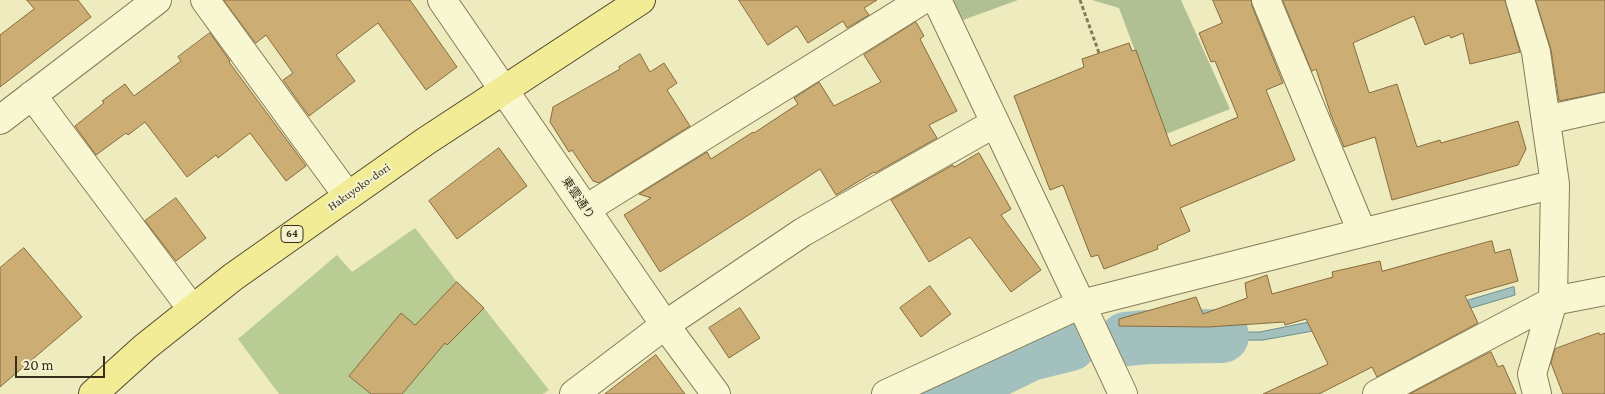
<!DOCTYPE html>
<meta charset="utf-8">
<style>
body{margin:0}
#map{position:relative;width:1605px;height:394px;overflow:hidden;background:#eeebbf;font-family:"Crimson Pro",serif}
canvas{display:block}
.scale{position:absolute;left:15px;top:356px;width:90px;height:22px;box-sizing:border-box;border:2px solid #362f1c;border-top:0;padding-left:6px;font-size:15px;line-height:18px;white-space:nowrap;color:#362f1c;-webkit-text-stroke:4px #f5f3cf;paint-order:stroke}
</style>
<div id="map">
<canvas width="1605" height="394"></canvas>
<div class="scale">20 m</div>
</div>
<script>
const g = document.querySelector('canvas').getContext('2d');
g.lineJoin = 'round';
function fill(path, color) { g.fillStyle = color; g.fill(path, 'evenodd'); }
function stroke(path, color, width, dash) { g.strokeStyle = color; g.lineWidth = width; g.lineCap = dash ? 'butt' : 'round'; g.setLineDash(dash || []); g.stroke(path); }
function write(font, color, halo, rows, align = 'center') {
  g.font = font + ' "Crimson Pro","Noto Sans JP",serif'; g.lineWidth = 4; g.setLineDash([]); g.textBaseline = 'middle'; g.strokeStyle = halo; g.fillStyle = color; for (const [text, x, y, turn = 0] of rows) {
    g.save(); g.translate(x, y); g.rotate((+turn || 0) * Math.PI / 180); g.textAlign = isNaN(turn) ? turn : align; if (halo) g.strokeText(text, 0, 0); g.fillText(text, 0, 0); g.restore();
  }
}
const green = new Path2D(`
 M415,228L457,282L484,308L549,390L543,394H279L238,339L337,255L352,272Z`);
const cemetery = new Path2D(`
 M953,0H1018L963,20Z
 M1092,0H1181L1230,109L1166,134L1119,8Z`);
const water = new Path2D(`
 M1514,287L1515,295L1424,322L1368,321L1263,340L1147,341L1149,333L1260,332L1314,321L1424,313Z
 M1066,341L1067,347L1036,357L960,394H937L1030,348Z`);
const river = new Path2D(`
 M1126,339L1148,337L1222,336
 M948,394L1030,354L1070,344`);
const building = new Path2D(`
 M27,0H78L91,17L0,87V35L34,9Z
 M224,0H410L457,67L426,90L378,23L336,55L355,81L309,116L283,80L293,73L266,35L256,43Z
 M739,0H877L864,8L869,15L847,28L843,21L808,43L797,26L768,45Z
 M1213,0H1251L1252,6L1283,83L1266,90L1295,160L1180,208L1190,231L1157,246L1158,249L1104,269L1098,255L1091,257L1063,185L1050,190L1014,96L1084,67L1082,59L1129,43L1132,51L1136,50L1171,146L1238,117L1215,61L1211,62L1199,33L1222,23Z
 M1283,0H1505L1520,52L1470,64L1463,33L1451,38L1449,35L1425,45L1414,16L1353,43L1369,93L1397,84L1417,147L1440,140L1441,143L1518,121L1526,149L1518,165L1392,200L1375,137L1344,147L1331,115L1316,69L1312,71Z
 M1536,0H1605V92L1559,101L1551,50Z
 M916,22L924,36L920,39L957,111L929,125L937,138L875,173L874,172L836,195L820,169L660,272L624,215L651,198L639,194L707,152L711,159L753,132L754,133L798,104L794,98L819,82L834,106L881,82L864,55Z
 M210,33L230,61L229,62L306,166L286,181L250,133L218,158L216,155L187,177L145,122L128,135L126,133L96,155L75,126L104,103L102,101L125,84L134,96L181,61L178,57Z
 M640,54L650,72L664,63L677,83L667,90L690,126L599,183L593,181L572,150L569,152L550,122L553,107L620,69L619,67Z
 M499,148L527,186L457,239L429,201Z
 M979,153L1011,209L1001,215L1041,270L1011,292L970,237L929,262L891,200L953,165L954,167Z
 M176,198L206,238L176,261L145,221Z
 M1492,241L1495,253L1510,249L1518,281L1465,296L1478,323L1377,377L1372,367L1319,394H1263L1328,364L1306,319L1285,325L1284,322L1208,327L1119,326V319L1196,297L1203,314L1247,298L1245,283L1267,275L1272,294L1333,277L1332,272L1380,261L1382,271Z
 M24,248L82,317L0,387V268Z
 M457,282L484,308L447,345L445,343L402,394H371L349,376L401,313L415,325Z
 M930,286L951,314L921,337L900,308Z
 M740,308L760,338L729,358L709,328Z
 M1599,333L1600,335L1605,333V394H1563L1551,363L1555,349Z
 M1491,352L1498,367L1503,365L1516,394H1410Z
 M656,355L685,394H605Z`);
const path = new Path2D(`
 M1080,0L1099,53`);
const minor = new Path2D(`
 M205,0L347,195
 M442,0L665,325L716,394
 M1266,0L1362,232
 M1520,0L1536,52L1555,184L1553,301L1532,374L1537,394
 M32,95L192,309
 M0,120L157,0
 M1546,120L1605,107
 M586,209L922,0
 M574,394L665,325L803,232L995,123
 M886,394L1081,304L937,0
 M1123,394L1081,304L1555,184
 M1377,394L1553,301L1605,291`);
const major = new Path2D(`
 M93,394L145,347L233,277L426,141L641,0`);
const shields = [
 [292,234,22]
];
const shieldNames = [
 ["64",292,234]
];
const streetNames = [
 ["Hakuyoko-dori",359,187,-35],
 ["東雲通り",578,198,56]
];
fill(green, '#b8cc93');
fill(cemetery, '#b0c093');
fill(water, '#a2c0be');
stroke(water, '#6a8d8d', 1);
stroke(river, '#a2c0be', 54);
fill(building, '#ccae74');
stroke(building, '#866b3d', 1);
stroke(minor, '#877c57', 30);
stroke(major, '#54482c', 30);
stroke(path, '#877c57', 3, [4, 2.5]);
stroke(minor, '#f9f7d2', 28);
stroke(major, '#f2ec96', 28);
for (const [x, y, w] of shields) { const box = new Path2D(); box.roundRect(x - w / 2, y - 8.5, w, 17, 4); g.fillStyle = '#f5f3cf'; g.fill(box); stroke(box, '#362f1c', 1); }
write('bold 11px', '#362f1c', null, shieldNames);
write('12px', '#362f1c', '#f5f3cf', streetNames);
</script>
